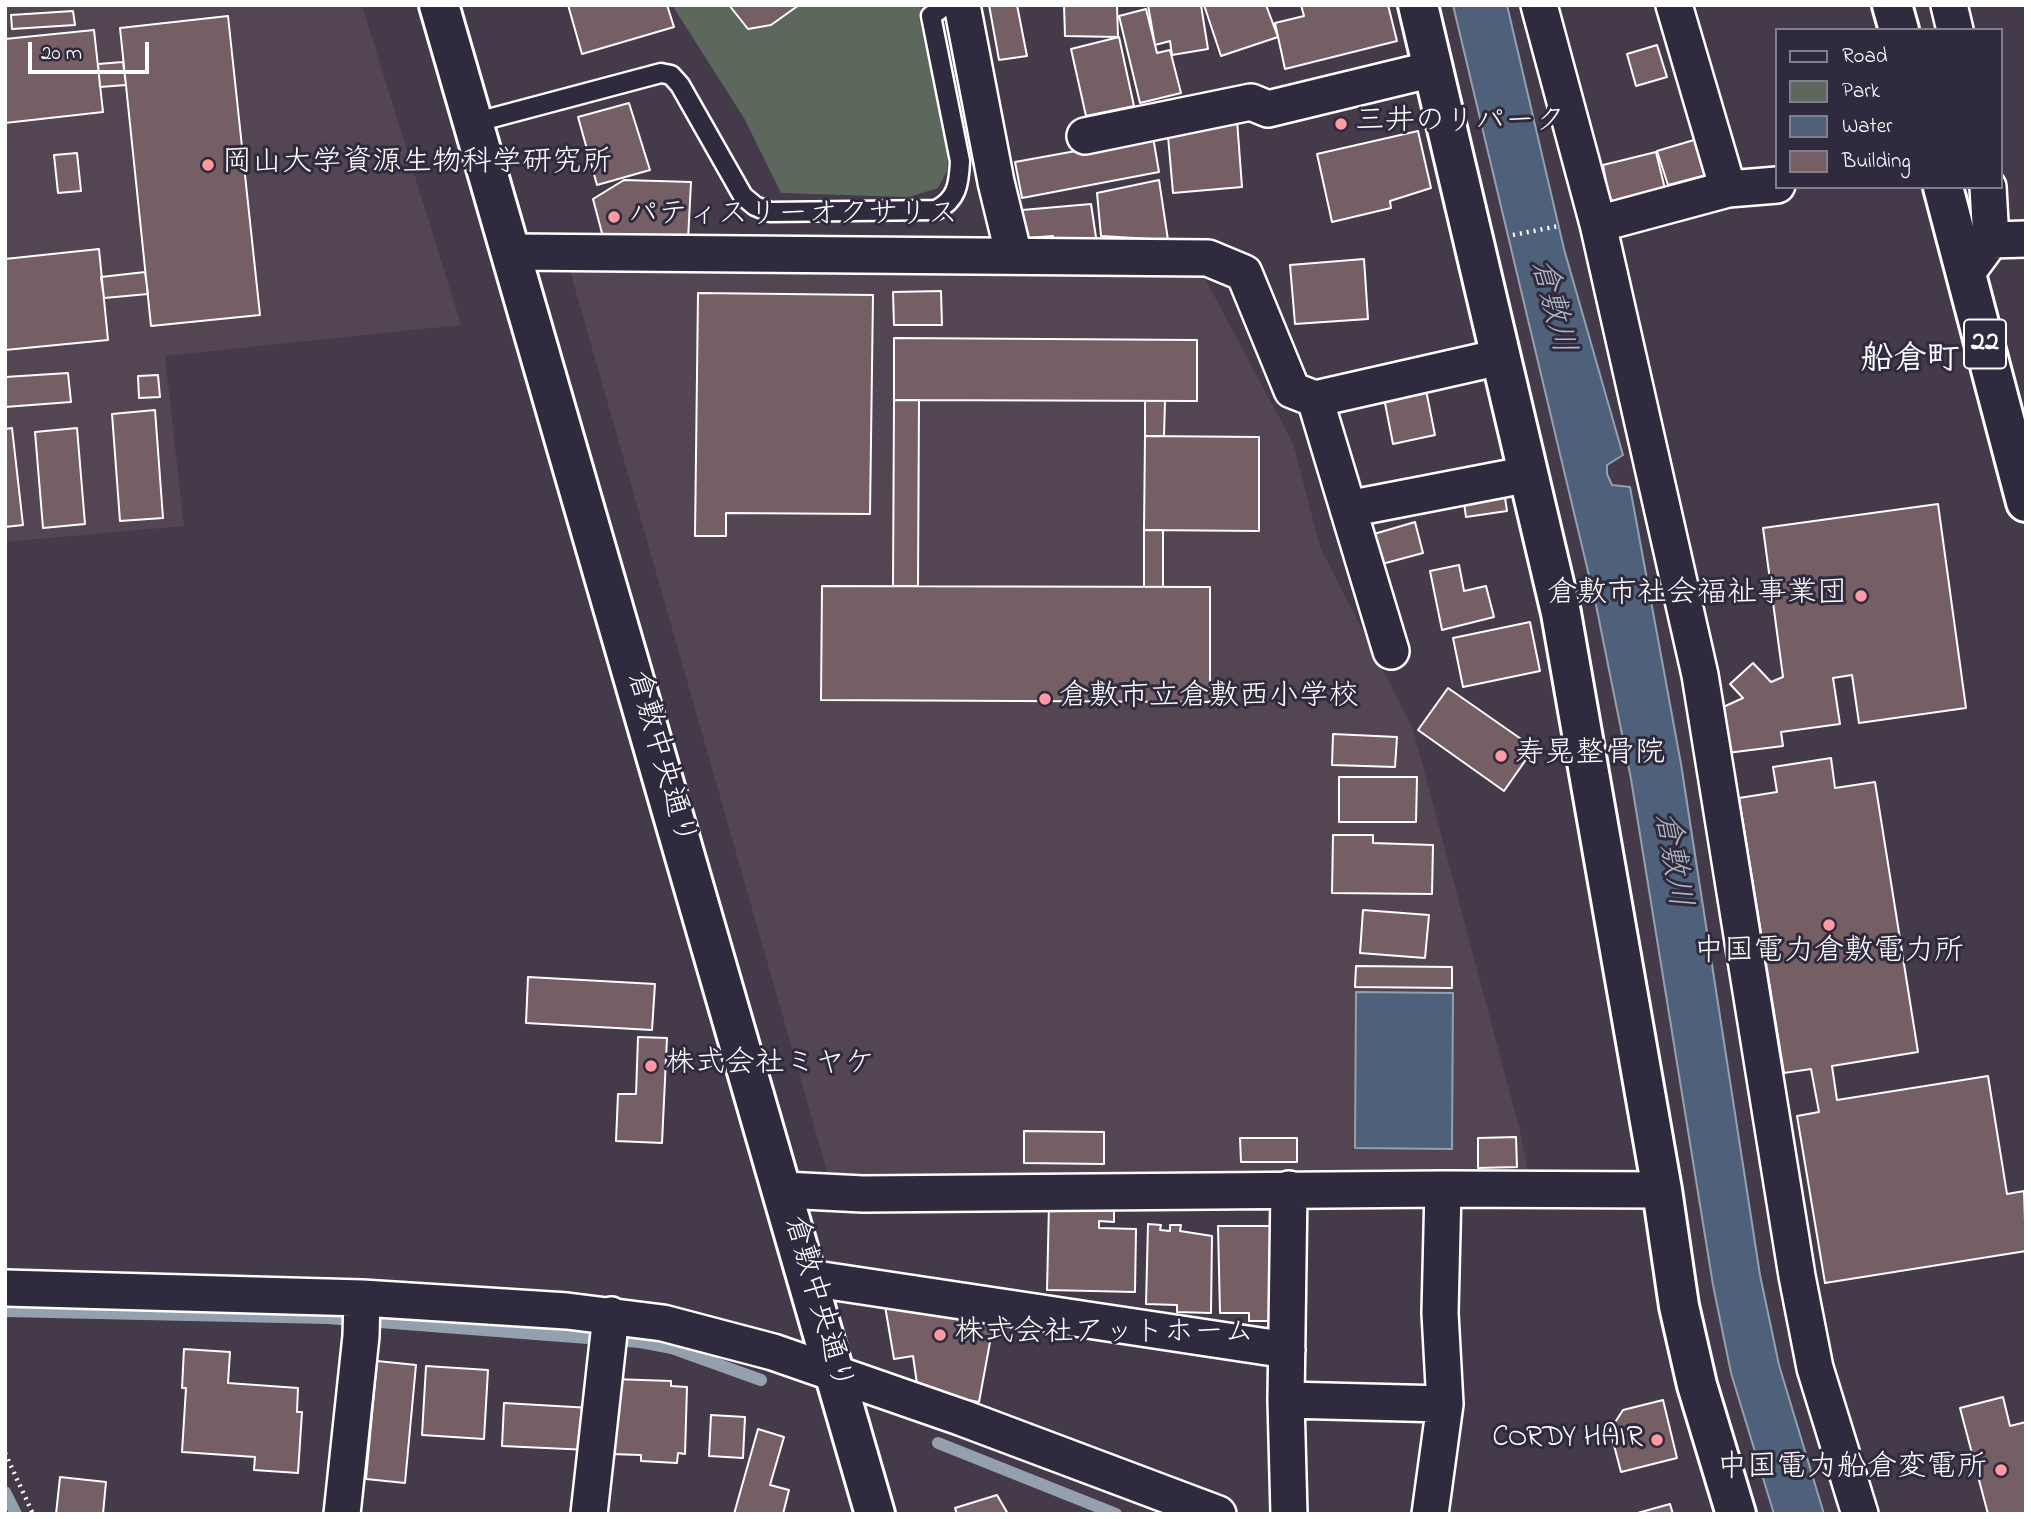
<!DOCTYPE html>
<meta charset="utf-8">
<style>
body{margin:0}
#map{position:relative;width:2031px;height:1519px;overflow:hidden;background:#443a49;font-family:"Indie Flower",sans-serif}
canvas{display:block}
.frame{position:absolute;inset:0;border:7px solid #fff;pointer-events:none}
.legend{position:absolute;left:1775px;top:28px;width:228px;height:161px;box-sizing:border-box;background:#2f2a3d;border:2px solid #827f8b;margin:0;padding:9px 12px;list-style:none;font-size:21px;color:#fff}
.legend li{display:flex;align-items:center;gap:14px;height:35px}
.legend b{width:35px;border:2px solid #827f8b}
.scale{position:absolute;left:28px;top:42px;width:121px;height:32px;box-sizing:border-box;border:4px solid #fff;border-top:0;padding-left:9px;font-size:21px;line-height:24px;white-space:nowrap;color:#fff;-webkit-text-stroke:5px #2f2a3d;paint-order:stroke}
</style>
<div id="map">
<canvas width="2031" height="1519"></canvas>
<div class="frame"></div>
<ul class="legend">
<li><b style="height:9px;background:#2f2a3d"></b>Road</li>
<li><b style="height:19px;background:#5c685c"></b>Park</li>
<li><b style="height:19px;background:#4f617a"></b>Water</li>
<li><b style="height:19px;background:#765e65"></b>Building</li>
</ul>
<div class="scale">20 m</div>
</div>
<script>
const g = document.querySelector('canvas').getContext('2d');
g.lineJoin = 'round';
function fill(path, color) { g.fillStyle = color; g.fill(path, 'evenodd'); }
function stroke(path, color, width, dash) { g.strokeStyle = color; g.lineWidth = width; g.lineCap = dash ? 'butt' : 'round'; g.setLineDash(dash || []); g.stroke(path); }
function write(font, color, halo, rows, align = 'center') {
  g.font = font + ' "Indie Flower","Klee One",sans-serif'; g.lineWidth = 6; g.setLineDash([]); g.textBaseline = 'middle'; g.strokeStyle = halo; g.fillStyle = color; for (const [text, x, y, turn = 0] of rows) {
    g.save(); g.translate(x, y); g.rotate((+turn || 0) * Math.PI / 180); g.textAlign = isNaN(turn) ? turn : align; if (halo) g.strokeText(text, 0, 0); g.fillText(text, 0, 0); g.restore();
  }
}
const built = new Path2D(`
 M5,5H362L461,325L165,356L184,526L5,542Z
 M570,271L1203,275L1293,443L1320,547L1413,729L1520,1131L1529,1178L828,1175Z`);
const green = new Path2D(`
 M672,5H921L919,17L948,153L947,171L938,188L909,197L781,193L744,118Z`);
const water = new Path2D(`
 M1453,5H1507L1564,249L1623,455L1607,465V474L1612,485L1630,487L1681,764L1760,1275L1779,1365L1824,1514H1774L1731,1373L1713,1285L1631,779L1596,605Z
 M1356,992L1453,993L1452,1149L1355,1148Z`);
const stream = new Path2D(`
 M5,1311L328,1318L640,1342L672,1348L761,1380
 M938,1443L1116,1514
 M5,1492L16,1514`);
const building = new Path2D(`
 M568,5H667L674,27L582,54Z
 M729,5H799L771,25L748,29Z
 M989,5H1017L1027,56L999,60Z
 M1064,5H1117L1118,37L1065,36Z
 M1148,5H1201L1208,49L1172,55L1170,41L1155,45Z
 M1204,5H1266L1278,37L1221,56Z
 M1301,5H1388L1397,41L1285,69L1275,23L1304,16Z
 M1146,9L1157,53L1170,50L1181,93L1140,103L1119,16Z
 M73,11L75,25L12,29L11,15Z
 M228,16L260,315L151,326L120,28Z
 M94,30L103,112L5,123V39Z
 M1119,37L1134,106L1086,116L1071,49Z
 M1657,45L1667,77L1636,86L1627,54Z
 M123,62L126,85L100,87L98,64Z
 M629,103L650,170L597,185L578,117Z
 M1237,120L1242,187L1173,193L1167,125Z
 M1418,131L1431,188L1390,201L1391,208L1332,222L1317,154Z
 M1153,137L1159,172L1022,198L1015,162Z
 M1704,137L1714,173L1668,185L1657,151Z
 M1656,152L1665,189L1610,203L1603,165Z
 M77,153L81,191L58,193L54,155Z
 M624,180L691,182L688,240L603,237L593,199Z
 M1159,180L1168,240L1101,236L1097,193Z
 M1091,204L1097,244L1053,242V236L1027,238L1022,210Z
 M99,249L108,340L5,350V259Z
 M1364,259L1368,319L1295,324L1290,265Z
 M145,272L148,294L104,298L101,277Z
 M941,291L942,325H894L893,292Z
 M698,293L873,295L870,514L726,513V536H695Z
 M894,338L1197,340V401L894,400Z
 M68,373L71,402L5,407V377Z
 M158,375L160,397L139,398L138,376Z
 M1426,390L1435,435L1393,444L1384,398Z
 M894,400H919L918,586H893Z
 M1145,401H1165L1164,436H1145Z
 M155,410L163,518L120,521L112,414Z
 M12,428L23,525L5,527V429Z
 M77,428L85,524L43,528L35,432Z
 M1145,436L1259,437V531L1144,530Z
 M1503,484L1507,511L1466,517L1462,489Z
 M1938,504L1966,708L1859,723L1852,675L1833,678L1840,724L1781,732L1783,746L1727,753L1721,708L1743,698L1730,684L1753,663L1771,682L1783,677L1763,528Z
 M1415,522L1423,553L1382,564L1374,534Z
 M1144,530H1163V587H1144Z
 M1459,565L1464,591L1486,586L1494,617L1442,630L1430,571Z
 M822,586L1210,587V702L821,700Z
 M1530,622L1540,671L1463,687L1453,638Z
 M1448,688L1534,748L1504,791L1418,730Z
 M1333,734L1397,737L1395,767L1332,765Z
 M1831,758L1835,788L1875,782L1918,1052L1832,1066L1837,1100L1988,1076L2007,1194L2024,1191L2026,1251L1825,1283L1797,1116L1819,1112L1811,1069L1784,1073L1739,798L1777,792L1773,767Z
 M1339,777H1417L1416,822H1339Z
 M1333,835H1373V843L1433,845L1432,894L1332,893Z
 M1363,910L1429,915L1425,958L1360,953Z
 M1356,966L1452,967V988L1355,987Z
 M528,977L655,984L652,1030L526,1023Z
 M638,1037L667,1038L662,1143L616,1141L618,1094H636Z
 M1024,1131L1104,1132V1164L1024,1163Z
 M1516,1137L1517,1167L1478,1168V1138Z
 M1240,1138H1297V1162H1241Z
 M1049,1204L1114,1205V1222L1099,1221V1228L1136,1229L1135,1292L1047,1290Z
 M1148,1224L1161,1225L1160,1230L1170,1231V1225H1181L1180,1231L1212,1236L1211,1313L1177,1312V1305L1146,1304Z
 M1218,1226H1281L1275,1321H1249V1313H1220Z
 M883,1294L995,1315L979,1402L918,1391L913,1356L894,1359Z
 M184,1349L230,1352L228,1383L298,1388L297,1412H302L298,1473L254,1470L255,1457L182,1452L186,1388H182Z
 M377,1361L416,1365L405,1483L366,1479Z
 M426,1366L488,1370L484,1439L422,1435Z
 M613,1379L671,1381V1386L687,1387L685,1454L678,1453L677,1463L641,1461V1455L610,1454Z
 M2003,1397L2010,1426L2026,1422V1514H1988L1960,1408Z
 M1663,1400L1677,1458L1621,1472L1610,1430L1623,1410Z
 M504,1403L591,1408L589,1450L502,1446Z
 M711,1415L745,1417L743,1458L709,1456Z
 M758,1429L784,1437L770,1485L789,1490L783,1514H734Z
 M60,1477L106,1482L103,1514H56Z
 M997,1495L1008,1514H957L955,1508Z
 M1670,1504L1673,1514H1634Z`);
const path = new Path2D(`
 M1513,235L1559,226
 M5,1453L33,1514`);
const service = new Path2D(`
 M473,123L661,73L671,75L680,85L743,196L755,206L770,212L936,210C957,200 959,184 960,161L931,16L943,7`);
const minor = new Path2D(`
 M962,5L996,182L1014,256
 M1539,5L1598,224L1700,675L1797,1276L1815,1368L1860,1514
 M1674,5L1728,189
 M1949,5L1955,30
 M1085,136L1251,102L1268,109L1433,69
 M1598,224L1728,189L1777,185
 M1991,240L2026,239
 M513,252L1208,258L1244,273L1292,390L1315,399L1500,357
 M1966,274L1991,240L1988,187
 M1315,399L1391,651
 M1348,509L1529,474
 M1289,1189L1286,1400L1289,1514
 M1443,1189L1662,1190
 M784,1190L863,1194L1443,1189L1440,1313L1445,1404L1430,1514
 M809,1278L1287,1350
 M5,1288L362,1298L567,1311L663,1323L773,1352L960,1417L1218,1514
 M1286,1400L1445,1404
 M342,1514L361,1336L362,1298
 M589,1514L611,1315`);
const tertiary = new Path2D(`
 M439,5L875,1514
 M1418,5L1561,613L1662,1190L1679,1306L1697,1385L1736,1514`);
const primary = new Path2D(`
 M1892,5L1899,30
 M1943,187L2026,502`);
const markers = [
 [1341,124,7,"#ff9aa2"],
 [208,165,7,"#ff9aa2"],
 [614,217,7,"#ff9aa2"],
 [1861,596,7,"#ff9aa2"],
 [1045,699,7,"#ff9aa2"],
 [1501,756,7,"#ff9aa2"],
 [1829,925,7,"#ff9aa2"],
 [651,1066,7,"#ff9aa2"],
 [940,1335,7,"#ff9aa2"],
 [1657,1440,7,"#ff9aa2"],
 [2001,1470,7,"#ff9aa2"]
];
const shields = [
 [1985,344,42]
];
const shieldNames = [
 ["22",1985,344]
];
const poiNames = [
 ["三井のリパーク",1355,124],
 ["岡山大学資源生物科学研究所",222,165],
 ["パティスリーオクサリス",628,217],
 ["倉敷市社会福祉事業団",1847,596,"right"],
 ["倉敷市立倉敷西小学校",1059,699],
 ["寿晃整骨院",1515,756],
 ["中国電力倉敷電力所",1829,954,"center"],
 ["株式会社ミヤケ",665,1066],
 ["株式会社アットホーム",954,1335],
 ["CORDY HAIR",1643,1440,"right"],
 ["中国電力船倉変電所",1987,1470,"right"]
];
const streetNames = [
 ["倉敷中央通り",659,759,74],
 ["倉敷中央通り",816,1304,74]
];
const waterNames = [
 ["倉敷川",1550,307,76],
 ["倉敷川",1670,860,81]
];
const quarterNames = [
 ["船倉町",1910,363]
];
fill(built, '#534551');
fill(green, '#5c685c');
fill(water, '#4f617a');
stroke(water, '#95a0af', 2);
stroke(stream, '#95a0af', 12);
fill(building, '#765e65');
stroke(building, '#fff', 2);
stroke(service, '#fff', 23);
stroke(minor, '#fff', 40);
stroke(tertiary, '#fff', 44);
stroke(primary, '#fff', 44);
stroke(path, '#fff', 4.5, [2, 5]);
stroke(service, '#2f2a3d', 18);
stroke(minor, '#2f2a3d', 35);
stroke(tertiary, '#2f2a3d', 38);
stroke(primary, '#2f2a3d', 38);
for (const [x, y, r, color] of markers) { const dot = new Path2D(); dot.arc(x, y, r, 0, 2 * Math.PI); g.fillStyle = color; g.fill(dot); stroke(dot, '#2f2a3d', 2.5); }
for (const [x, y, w] of shields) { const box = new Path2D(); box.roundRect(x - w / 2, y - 24.5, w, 49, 5); g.fillStyle = '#2f2a3d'; g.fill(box); stroke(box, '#fff', 2); }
write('bold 28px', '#fff', null, shieldNames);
write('30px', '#fff', '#2f2a3d', poiNames, 'left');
write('30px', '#fff', '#2f2a3d', streetNames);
write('italic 32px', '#b0b8c3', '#2f2a3d', waterNames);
write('bold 33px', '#fff', '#2f2a3d', quarterNames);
</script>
